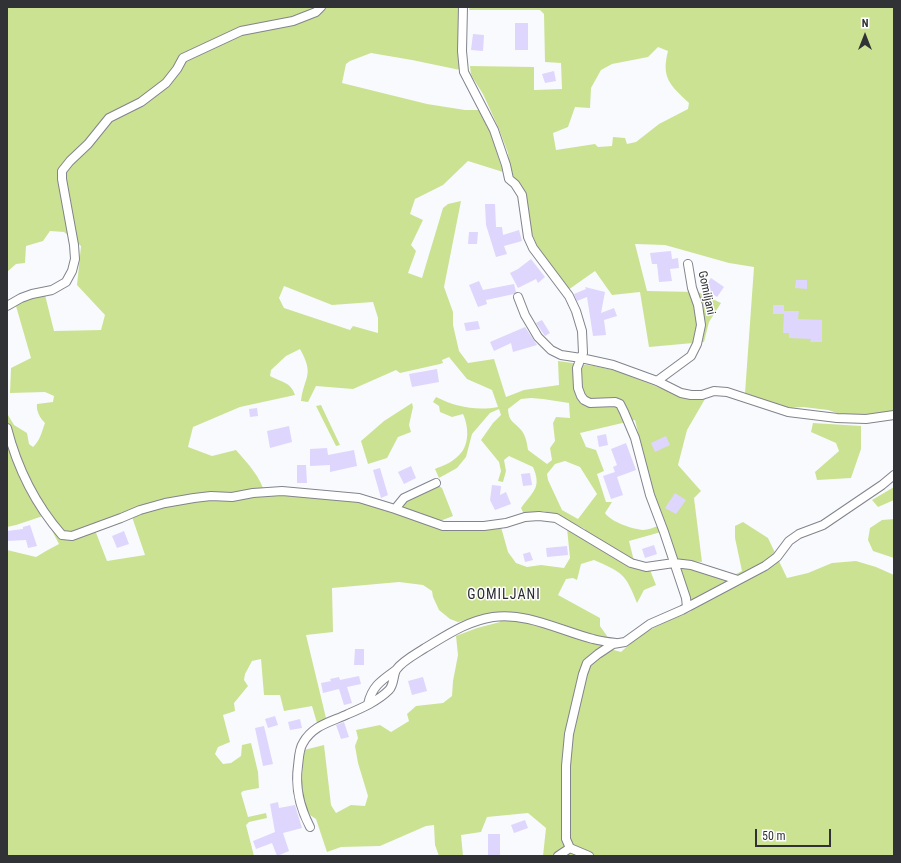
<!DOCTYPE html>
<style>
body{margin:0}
#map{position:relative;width:901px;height:863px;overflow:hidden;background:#f9fafe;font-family:"Roboto Condensed",sans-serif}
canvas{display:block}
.frame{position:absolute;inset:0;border:8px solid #313235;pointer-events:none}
.north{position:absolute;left:845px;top:16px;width:40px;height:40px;-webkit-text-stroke:3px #fff;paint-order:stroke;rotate:0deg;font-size:11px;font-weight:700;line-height:16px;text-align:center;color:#313235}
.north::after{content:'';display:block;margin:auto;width:14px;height:18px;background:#313235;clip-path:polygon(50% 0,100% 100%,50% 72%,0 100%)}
.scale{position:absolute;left:755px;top:829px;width:76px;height:18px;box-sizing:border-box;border:2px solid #313235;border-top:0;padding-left:5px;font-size:12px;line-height:14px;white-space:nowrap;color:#313235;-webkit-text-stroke:3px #fff;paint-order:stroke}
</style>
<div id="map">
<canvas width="901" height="863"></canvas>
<div class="frame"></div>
<div class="north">N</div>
<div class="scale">50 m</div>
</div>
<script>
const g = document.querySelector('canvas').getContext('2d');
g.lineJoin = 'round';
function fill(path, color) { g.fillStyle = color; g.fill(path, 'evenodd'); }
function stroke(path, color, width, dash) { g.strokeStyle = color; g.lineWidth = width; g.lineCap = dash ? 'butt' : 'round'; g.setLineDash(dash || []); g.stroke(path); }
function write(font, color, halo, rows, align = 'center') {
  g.font = font + ' "Roboto Condensed",sans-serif'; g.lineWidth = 3; g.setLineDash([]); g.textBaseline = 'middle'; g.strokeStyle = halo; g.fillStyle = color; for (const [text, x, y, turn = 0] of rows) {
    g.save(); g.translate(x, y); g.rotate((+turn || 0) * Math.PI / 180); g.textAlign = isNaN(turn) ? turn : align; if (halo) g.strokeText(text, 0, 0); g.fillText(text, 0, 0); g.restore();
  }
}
const green = new Path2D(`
 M7,7H458L460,70L412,60L371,53L350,61L346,64L342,83L427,104L465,110H480L490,131L503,172L468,161L443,185L415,199L410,214L423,220L411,245L416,251L408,273L422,278L443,208L448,204L461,201L444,287L453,312V325L459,351L468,363L494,359L506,397L524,390L559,385L558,361L594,366L617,371L681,396L702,398L705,399L687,430L678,465L701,491L694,498L702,562L677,560L653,494L635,420L580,433L586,447L596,450L604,471L597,474L606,502H612L605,513C611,522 632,529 643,530C648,530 654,527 659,526L661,532L629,541L634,561L585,531V529L551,513L543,511L524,514L521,508C533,491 542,488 533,467L509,456L504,460L506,471L503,482L498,481L501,471L499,462L481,440L493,423L501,415L499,409L490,413L472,434L466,457L457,468L439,478L435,469C442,466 451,463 457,457C470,447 469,427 463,414L452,417L440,412L439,406L433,402L436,397C456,407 476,411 498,407L492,390L467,379L449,357L442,360L443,363L440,364L400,373L396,370L353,389L316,386L308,402L301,401C304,376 315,376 300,349L286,356L271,370L270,376C281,382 291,382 295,395L240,407L193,427L188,447L212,456L236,450C249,465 260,476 266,496L283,495L359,502L449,531L501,527L508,552L516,563L527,567L541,565L564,568L570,558L567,528L650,570L656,585L644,590L637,603C625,573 623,573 594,560L581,564L577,580L573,578L566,579L558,595L600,618V626L607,636L603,647L621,652C643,631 662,623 690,612L693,609L680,569H691L734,575L742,571L735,538V526L743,522L768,538L787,578L808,573L832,563L856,561L876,567L894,575V856H543L546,828L528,813L487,817L481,832L461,835L463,856H439L435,845L434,825L426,826L380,846L341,847L327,852L316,819L307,813C300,792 302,772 304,750L324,745L331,805L336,813L351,805L365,806L368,796L358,763L355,746L358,738L356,730L380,725L391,732L409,721L407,714L416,706L443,703L452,696L453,681L458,655L456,636L477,628L500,622L497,612L458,622L450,619L439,610L433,597L432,591L423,585L399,582L332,588L333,632L306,635L326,718L317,723L312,706L284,711L280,695H264L261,659L252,661L245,674L244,680L248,686L234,703L235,711L223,715L230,742L218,747L215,754L223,764L231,763L241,756L242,745L251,743L258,772L259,788L243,791L241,793L248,817L266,813L267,818L249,822L246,825L254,856H7V550L36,557L46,551L59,544L48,523L43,516L16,525L7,527V415H8L14,425L27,433L29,444L33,447C40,441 42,431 45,423C40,418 36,411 37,404L53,402L54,396L45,392L10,393L11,368L31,358L16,306L27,300L45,295L54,331L101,330L105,315L77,285L81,246L64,232L50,231L43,241L26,246L25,263L16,264L7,272ZM284,286L332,305L373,302L378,318V333L353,326L350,330L284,308L279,298ZM531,398L543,399L569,403L570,418L556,417L553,423L555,441L550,448L552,460L547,464L528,450C527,443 526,437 522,431C514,421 509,423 508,409L521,399ZM565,461L580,467L597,494L578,519L562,510L548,480L547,474L555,464ZM130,511L145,555L107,561L93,525Z
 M470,7H894V411L853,416L840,414L828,410L803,407L786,408L745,393L754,267L729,263L665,245L635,244L647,291L698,292L721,303L709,322L704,342L649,347L640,292L612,295L595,271L568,290C558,277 547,264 539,249C531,236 524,208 526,193L514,178L509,164L508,153L499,129L483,94L471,75L470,66L534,67V90L562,89L561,63L545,62L544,14L540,10H469ZM658,47L668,51C661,78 670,85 689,103L688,109L659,124L636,142L627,144L625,138L613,137L612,146L598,147L595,144L556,150L553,133L568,127L575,107L590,108L591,88L601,70L612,64L648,57Z
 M412,403L413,407L409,425L411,432L398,437L387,458L368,464L361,441L384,421Z
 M321,405L340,445L336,446L316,406Z
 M813,423L861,426V449L851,478L817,480L815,472L839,451L836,443L811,432Z
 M439,486L442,488L453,516L440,521L402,509V505L406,501Z
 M894,487V500L878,507L872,500Z
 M894,519V558L873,551L868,540L870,528L882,520Z`);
const building = new Path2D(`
 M515,23H528V50H515Z
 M473,34L484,35L483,51L471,50Z
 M554,71L556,81L545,83L542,74Z
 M485,204H495L496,227H502L503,235L519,230L522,241L504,246L507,254L496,257L486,225Z
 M469,232H478L477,244H468Z
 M671,251L672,259L678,258L679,268L670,269L672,281L659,282L657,264H652L650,253Z
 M531,259L545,277L538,283L536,279L518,288L510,273L518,269Z
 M711,278L724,287L717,297L704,288Z
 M796,280H807V289L795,288Z
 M479,281L483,290L514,284L516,292L514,294L486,300L487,304L478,307L469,285Z
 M585,287L605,292L601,313L614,308L617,316L604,320L606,335L593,336L587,297L577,301L574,294L586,289Z
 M773,305H784V311H799L798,319L822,320V342H810L811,339L789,338V333H783L784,314H773Z
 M542,320L550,333L545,336L536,323Z
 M478,321L480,329L466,331L464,323Z
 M525,327L537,345L513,352L511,343L494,351L490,342Z
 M437,369L439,382L412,387L409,374Z
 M257,408L258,416L250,417L249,409Z
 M289,426L292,442L270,448L267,431Z
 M606,434L608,445L599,447L597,436Z
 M666,436L670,445L655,452L651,443Z
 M626,443L636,470L617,477L616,474L623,495L611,499L603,476L615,472L613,467L617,465L611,449Z
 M327,448L328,455L354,450L357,466L330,472V465L310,466V449Z
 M297,465H306L307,483H297Z
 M411,466L416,478L404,484L398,472Z
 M380,468L388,495L381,498L373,470Z
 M530,473L532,485L523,486L521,474Z
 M492,485L501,486L500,495L506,492L511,504L495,510L490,500Z
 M675,493L686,500L676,514L665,508Z
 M30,525L37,546L28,548L26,540L7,541V531L23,529V527Z
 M124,531L129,544L117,548L112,536Z
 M654,545L657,554L645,558L642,549Z
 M567,546L568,555L547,557L546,548Z
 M530,552L533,560L525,562L523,554Z
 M355,649H364V665H354Z
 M359,676L361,684L347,687L352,703L344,705L339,689L323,693L321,683L331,681L330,679L339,677L340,680Z
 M423,677L427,691L412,695L408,681Z
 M275,716L278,725L268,728L265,719Z
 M300,719L302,728L290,730L288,722Z
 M344,722L349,737L341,739L336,725Z
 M264,726L273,764L263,766L255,728Z
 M278,802L279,808L295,805L302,828L283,833L289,851L277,856L272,843L256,849L253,841L275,832L270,804Z
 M525,820L528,828L514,833L511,825Z
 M488,834H500V856H488Z`);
const street = new Path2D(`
 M463,7L462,51L464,72L494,130L506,165L509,179L515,184L522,195L528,237L533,248L569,296L576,311L582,331L583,353L577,368L578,388L581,396L584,400L590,403L615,402L620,404L624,412L635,438L650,495L664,532L686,598L687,607
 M518,297L525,315L538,337L551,350L561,355L581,358L613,365L657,381L681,393L691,395H702L714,391L727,392L788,412L837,418L866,419L894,415
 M7,306L21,298L32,294L52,290L66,282L72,271L75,259L74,245L62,179V171L70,161L88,144L109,118L141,102L166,83L177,69L183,58L241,31L293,21L316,12L321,7
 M657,381L691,356L697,344L701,325L698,305L692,288L688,264
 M7,428C17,467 35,504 62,535L72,536L121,518L140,510L165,503L194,498L211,496L232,497L253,493L282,491L359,498L395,509L443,526H484L506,523L525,517L539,516L556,518L631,563L646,567L674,563L691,565L738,580
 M395,509L404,498L436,483
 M368,704C372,686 382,680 396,670
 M310,827C300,808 295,787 298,766C299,758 299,749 303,743C313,725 331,722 348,714C362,708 378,701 389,690C394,685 393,676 396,670C402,661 416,654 425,648C447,635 467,621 493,617C527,612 561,631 593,639C600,641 608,642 616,643
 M558,856L570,848
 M589,856L570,848L566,839V766L569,734L583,674L587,663L598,654L613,644L625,642L650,624L682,610L765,566L777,557L789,541L799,534L823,525L882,485L894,475`);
const streetNames = [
 ["Gomiljani",706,293,78]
];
const quarterNames = [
 ["GOMILJANI",504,595]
];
fill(green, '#cbe293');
fill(building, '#ded6fc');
stroke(street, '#82848c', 10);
stroke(street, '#fff', 8);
write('12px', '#313235', '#fff', streetNames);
g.letterSpacing = '1px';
write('14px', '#2a2b32', '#fff', quarterNames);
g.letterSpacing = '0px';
</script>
